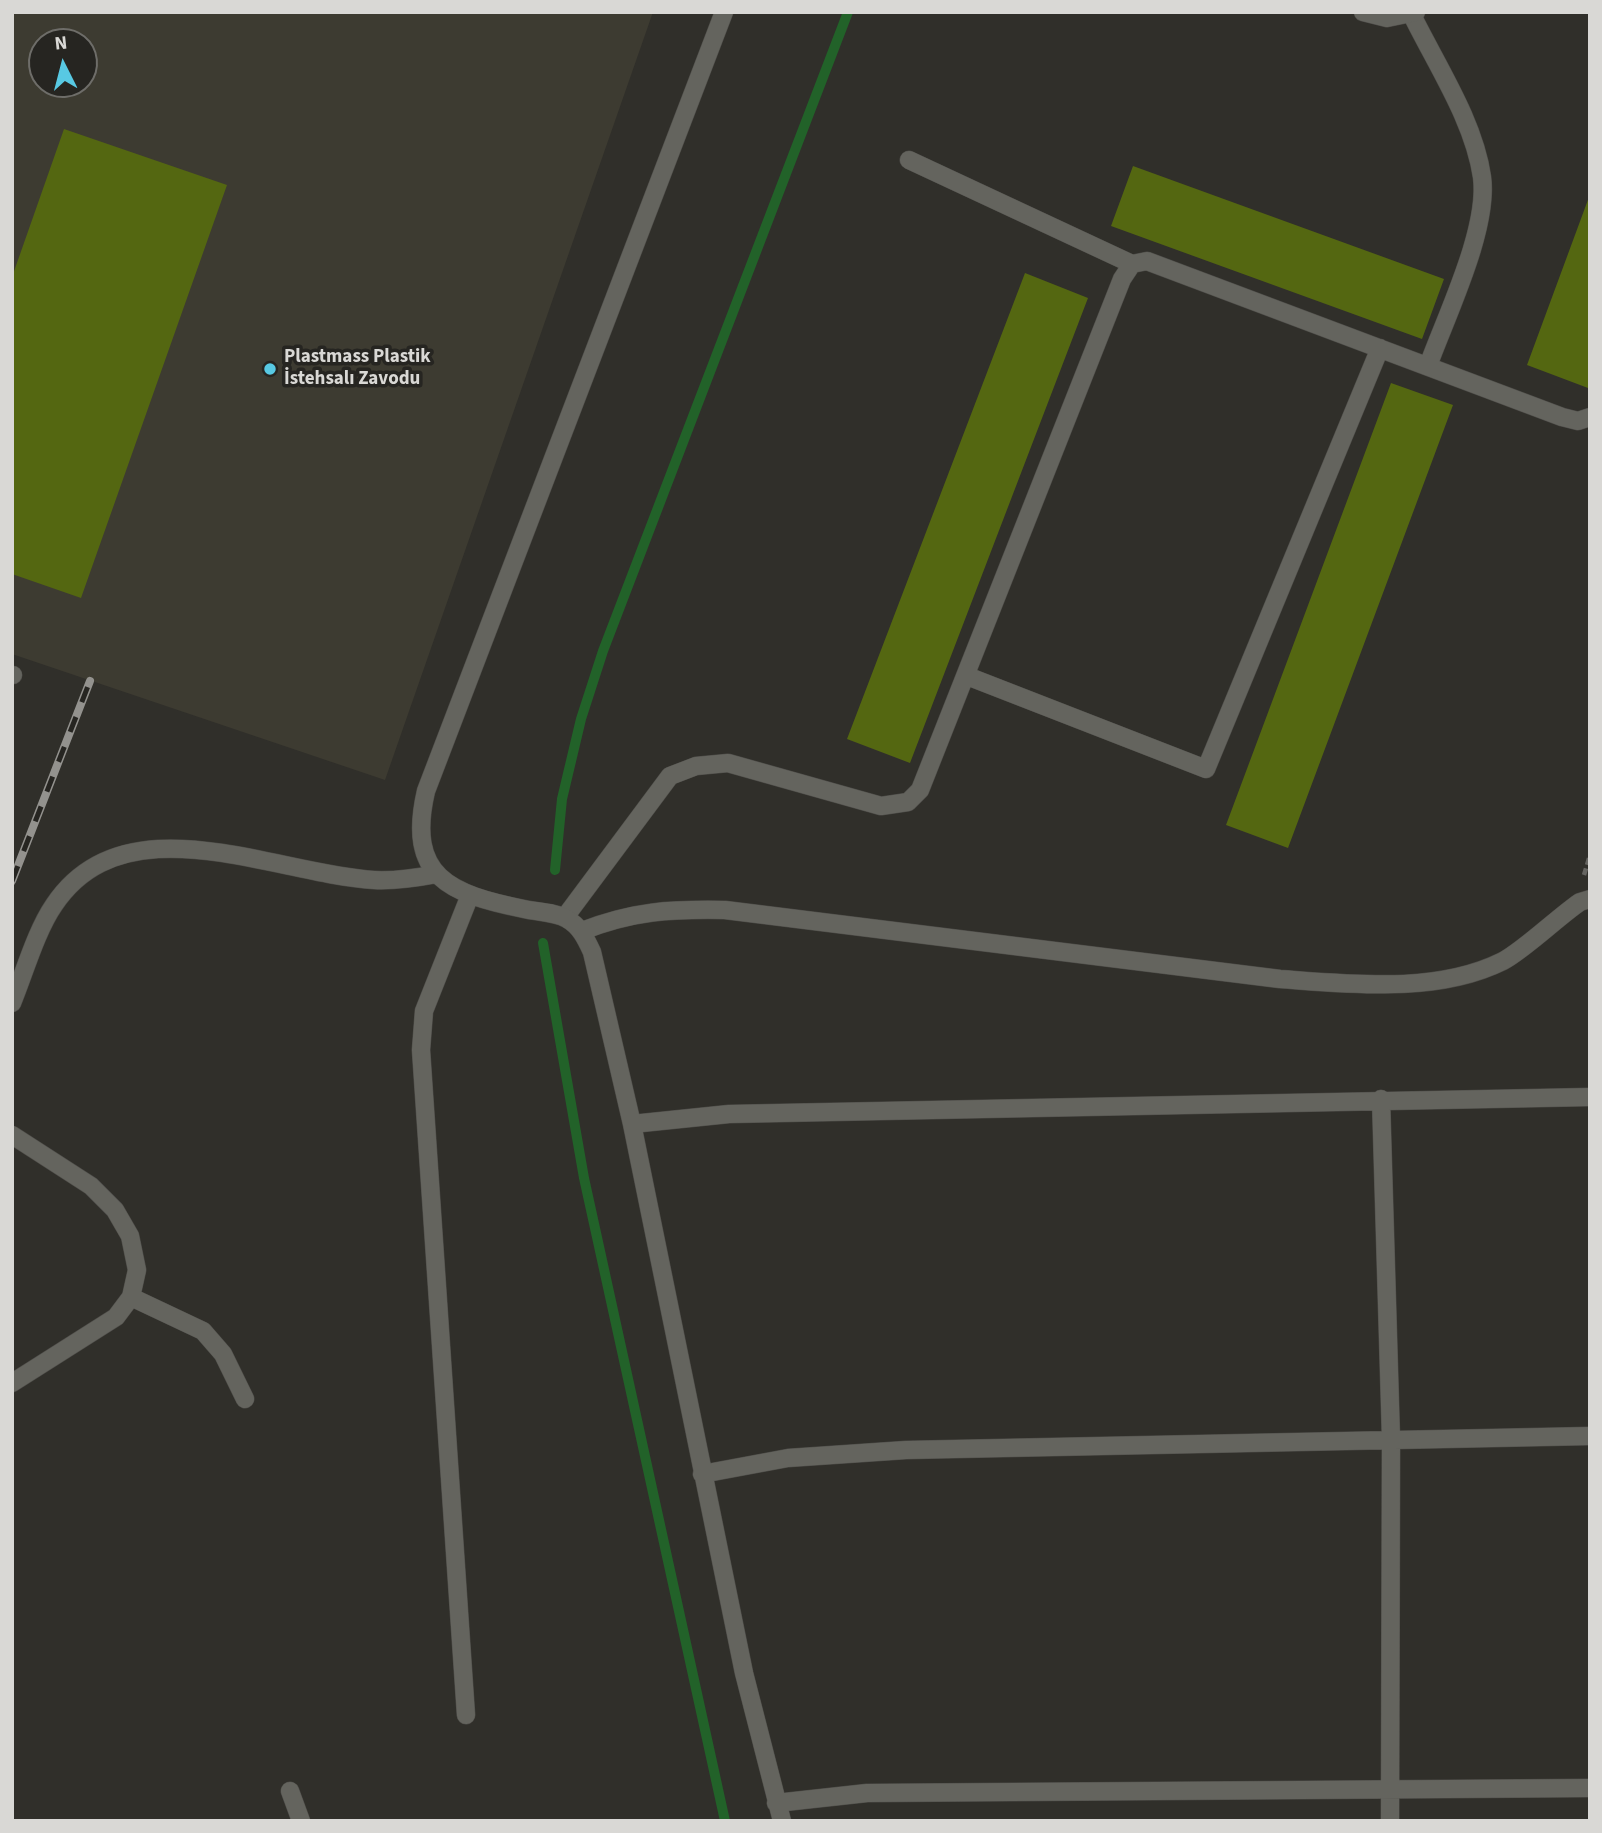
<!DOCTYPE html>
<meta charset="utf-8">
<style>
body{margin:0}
#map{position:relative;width:1602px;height:1833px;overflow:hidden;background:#302f2a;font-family:"Source Sans 3",sans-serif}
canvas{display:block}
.frame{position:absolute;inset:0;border:14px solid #d9d8d5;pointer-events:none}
.north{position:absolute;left:28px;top:28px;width:70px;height:70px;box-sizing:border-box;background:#262521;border:2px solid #6e6d69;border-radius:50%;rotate:354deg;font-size:19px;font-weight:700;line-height:28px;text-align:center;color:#d9d8d5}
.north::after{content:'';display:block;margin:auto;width:24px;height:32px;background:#58c9e3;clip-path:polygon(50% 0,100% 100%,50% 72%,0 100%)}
</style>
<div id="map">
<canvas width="1602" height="1833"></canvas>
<div class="frame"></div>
<div class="north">N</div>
</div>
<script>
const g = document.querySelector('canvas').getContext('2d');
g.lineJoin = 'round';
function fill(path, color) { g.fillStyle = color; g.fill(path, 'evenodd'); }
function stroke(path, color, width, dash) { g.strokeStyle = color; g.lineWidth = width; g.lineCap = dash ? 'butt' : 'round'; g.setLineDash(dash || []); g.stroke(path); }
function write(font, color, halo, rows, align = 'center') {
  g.font = font + ' "Source Sans 3",sans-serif'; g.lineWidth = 7; g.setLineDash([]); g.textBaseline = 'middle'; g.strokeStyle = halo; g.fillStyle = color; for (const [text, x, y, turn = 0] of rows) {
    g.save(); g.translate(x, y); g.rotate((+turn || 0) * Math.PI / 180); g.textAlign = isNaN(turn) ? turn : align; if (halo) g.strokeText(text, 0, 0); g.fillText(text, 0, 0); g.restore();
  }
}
const built = new Path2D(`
 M12,12H653L385,780L12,654ZM42,42H84V84H42Z`);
const stream = new Path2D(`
 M555,870L562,799L581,719L603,651L848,12
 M543,943L584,1178L725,1821`);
const building = new Path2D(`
 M64,129L227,185L81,598L12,574V277Z
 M1133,166L1444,279L1422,339L1111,226Z
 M1589,197L1590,384L1588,388L1527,365Z
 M1025,273L1088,298L910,763L847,739Z
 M1391,383L1453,405L1288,848L1226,825Z`);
const path = new Path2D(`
 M1584,875L1590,855`);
const service = new Path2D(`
 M1412,15C1437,66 1474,121 1482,177C1489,229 1446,316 1428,366
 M909,160L1132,264
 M12,675H13
 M967,676L1206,769L1380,348
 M565,917L670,776L696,766L728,763L881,806L908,802L920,790L1122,279L1132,264L1147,261L1562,417L1578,421L1590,417`);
const minor = new Path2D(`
 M724,12L426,791C406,877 450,894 524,909C537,912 556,912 567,919C580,926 586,939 592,952L632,1124L744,1673L782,1821
 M1363,12L1387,18L1416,12
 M582,931C633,911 670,909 725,910L1280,979C1352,984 1437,994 1503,961C1524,950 1558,917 1580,902L1590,899
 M12,1003C24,974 36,931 54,905C125,799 274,874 374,880C395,881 416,878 437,874
 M1381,1099L1391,1439L1390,1821
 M632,1124L729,1114L1590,1097
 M12,1135L91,1186L115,1210L130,1236L137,1270L131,1297L116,1317L12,1383
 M131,1297L203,1331L223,1354L245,1399
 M702,1474L788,1458L906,1450L1590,1436
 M466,1715L421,1050L424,1011L470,895
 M290,1791L301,1821
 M776,1803L867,1793L1590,1788`);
const rail = new Path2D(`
 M12,881L90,681`);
const markers = [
 [270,369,7,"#58c9e3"]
];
const poiNames = [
 ["Plastmass Plastik",284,358],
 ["İstehsalı Zavodu",284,380]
];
fill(built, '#3d3b31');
stroke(stream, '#226229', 10);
fill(building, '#546711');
stroke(service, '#4e4d49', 19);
stroke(minor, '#4e4d49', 19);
stroke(path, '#656460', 4.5, [7, 3.5]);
stroke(service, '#64645e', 18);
stroke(minor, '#64645e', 18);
stroke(rail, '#93928e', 8);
stroke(rail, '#262521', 5, [16]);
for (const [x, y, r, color] of markers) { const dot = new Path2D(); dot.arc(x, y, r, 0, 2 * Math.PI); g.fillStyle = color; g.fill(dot); stroke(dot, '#262521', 2.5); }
write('bold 19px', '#d9d8d5', '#262521', poiNames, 'left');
</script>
